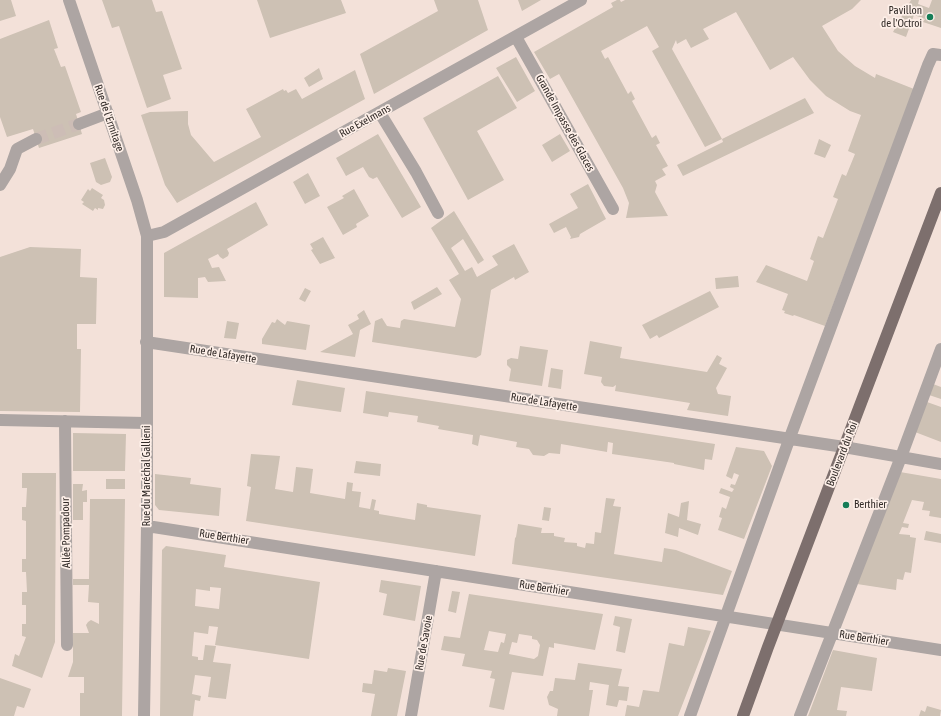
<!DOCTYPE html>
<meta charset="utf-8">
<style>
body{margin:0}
canvas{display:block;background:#f3e1d9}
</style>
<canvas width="941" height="716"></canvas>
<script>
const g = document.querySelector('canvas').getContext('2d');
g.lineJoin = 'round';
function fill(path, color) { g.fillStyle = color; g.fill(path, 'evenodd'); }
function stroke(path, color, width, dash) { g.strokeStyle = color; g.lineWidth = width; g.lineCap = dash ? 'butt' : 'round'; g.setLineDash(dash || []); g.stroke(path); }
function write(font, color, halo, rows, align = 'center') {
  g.font = font + ' "Asap Condensed",sans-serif'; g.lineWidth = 3.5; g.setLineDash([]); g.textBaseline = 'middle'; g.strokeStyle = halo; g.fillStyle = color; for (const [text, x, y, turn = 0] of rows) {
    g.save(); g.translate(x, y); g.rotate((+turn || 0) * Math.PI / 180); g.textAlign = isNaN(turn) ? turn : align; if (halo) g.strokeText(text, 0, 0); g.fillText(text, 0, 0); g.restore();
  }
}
const building = new Path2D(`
 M0,0H11L16,16L0,21Z
 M102,0H152L156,12L162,11L182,69L163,75L171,99L147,108L119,26L112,28Z
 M257,0H341L346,13L270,38Z
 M434,0H478L488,30L374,94L360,54L438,11Z
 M518,0H541L522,11Z
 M617,0H620L621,2L625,0H861L852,9L822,26L838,51L855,66L875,78L876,74L914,89L825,326L794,315L793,316L784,313L785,311L782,310L788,294L756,282L766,265L807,281L814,261L810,259L818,236L823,238L838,199L833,197L842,174L846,176L855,154L848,151L861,115L850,111L826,96L810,80L793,57L770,70L736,12L703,29L709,39L691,48L686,39L677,44L676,40L672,49L722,139L805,98L814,113L683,176L677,165L723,142L722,139L705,147L652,51L659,47L647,26L601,51L605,59L608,57L628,94L631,91L635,99L632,101L652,138L656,135L660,143L656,145L668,166L662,169L666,175L655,181L657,185L655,192L668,216L626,218L629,203L623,188L559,74L550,79L534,52L613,7L611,3Z
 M911,0H919L918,4L929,8L932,0H941V28L923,22L925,19L914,15L906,37L893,32Z
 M49,20L58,48L54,49L61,67L65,66L81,112L76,114L82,134L39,148L33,129L7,137L0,117V39Z
 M516,57L535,91L517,102L496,68Z
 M319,68L323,79L309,87L304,78Z
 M355,70L365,99L177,203L165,185L141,115L150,112L188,111V124L191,135L214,162L261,137L246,109L283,89L284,91L286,90L288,93L296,89L302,99Z
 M498,76L517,108L477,131L504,180L468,200L423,118Z
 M378,134L421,207L402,218L377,177L373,179L369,177L363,167L346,176L336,158Z
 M560,134L570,151L552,162L542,145Z
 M819,139L831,145L825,158L814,154Z
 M105,158L112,177L110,182L101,185L96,182L90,163Z
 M308,173L320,196L305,204L293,182Z
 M588,184L606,219L580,234L579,237L570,239L571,237L566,227L554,233L549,224L578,208L570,194Z
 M92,188L103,195L101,198L104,200L105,205L103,209L98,208V210L95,208L93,211L82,204L84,202L81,200L88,189L90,191Z
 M354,189L369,216L356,224L357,227L343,235L327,207L344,198L342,196Z
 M256,202L268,225L227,249L229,253L228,256L223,259L220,257L218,254L208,259L212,268L219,267L226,281L208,282L205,277L198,278V298L164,297V253Z
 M454,211L484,260L478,264L463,239L451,248L465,271L472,267L477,277L498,265L492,256L514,244L529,272L515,280L514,277L491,290L481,355L476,358L372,342L375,321L382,318L387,326L400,328L401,321L404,319L455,327L461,299L449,280L459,274L431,228Z
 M323,237L335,258L320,264L311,250L313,249L310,244Z
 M30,247L81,249L80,277L97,278L96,324H77V349H81L80,412L0,411V257Z
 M738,276L739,287L716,289L715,278Z
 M437,287L442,294L414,310L411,302Z
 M305,288L311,291L305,302L299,299Z
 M710,291L719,307L659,338L657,335L650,339L642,325Z
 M364,310L371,324L360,330L355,357L320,352L353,334L348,325L359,319L357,315Z
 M277,319L285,325L287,321L310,325L306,350L262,344V339L272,322L275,323Z
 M227,321L239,323L236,339L224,338Z
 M590,341L622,347L620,358L707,372L717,355L722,358L719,364L727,368L716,388L718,394L731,396L728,416L687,410L690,403L615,391L616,385L613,387L604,386L601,382L602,377L584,374Z
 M520,346L548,350L542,386L509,381L511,369L507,365V360L511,358L518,359Z
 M551,368L563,370L561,389L548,387Z
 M297,380L345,388L341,412L292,405Z
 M933,384L941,387V399L929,395Z
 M366,391L715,444L712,460L705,459L704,470L674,464V463L612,454L613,443L608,442L607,452L561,444L560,454L549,453L544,456L533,455L529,449L516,447L517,442L480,435L478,446L472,444L473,435L438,429L439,426L417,422L418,416L389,412L388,417L363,413Z
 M927,402L941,407V442L915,432Z
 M73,433L126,434L125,471H73Z
 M736,447L764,451L772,466L744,539L718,530L722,518L719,517L722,507L726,509L730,497L719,493L721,488L732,492L734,489L730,487L731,484L735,485L739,475L734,473L732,479L726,476Z
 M251,454L280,456L275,489L293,492L296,467L306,468L313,469L310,493L345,499L347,482L353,483L352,491L361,492L359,507L370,509L372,499L376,500L374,510L379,511V514L415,520L417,503L427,505V507L481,515L475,556L246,521L251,487L247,486Z
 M356,461L381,464L380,476L354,473Z
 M900,472L941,479V518L929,516L930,511L922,510L924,502L912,500L903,523L909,524L908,528L902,527L899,534L910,535V537L916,538L911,573L905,572L903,580L897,579L896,590L857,584Z
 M22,473H56L55,642L42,678L12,666L15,654L19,656L26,637L22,636V624H26V605H22V592H27L26,572H22V559H26V521L22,520V507H26L27,488H22Z
 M155,474L191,478L190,484L221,488L219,516L159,510L155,505Z
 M106,479H125V489H106Z
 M73,484H83L82,491L87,490V502H83V520H73Z
 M606,498L615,499L613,506L621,507L614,554L662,562L664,548L676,550L732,571L723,595L512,564L515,538L516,537L518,524L542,528L541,533H554V536L565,538L564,542L577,543V546L585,548L586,543L594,544L595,532L601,533Z
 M90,499H125L122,716H80V693H84V677H68L73,662V633H89L86,625L88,622L91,620L99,624V603L88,602L89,585H73V579H89Z
 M689,501L687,520L701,524L698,535L679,528L678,537L665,533L668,513L679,517L681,503Z
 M544,507L551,508L549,521L542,520Z
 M926,531L941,534V543L924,540Z
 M166,546L226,555L224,567L320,582L309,659L215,645L218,627L209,626L208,634L194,632L192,656L198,657V660H203L205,645L216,646L213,662L231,664L226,699L208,697L211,677L195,675L192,694L201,696L200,701L195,700L193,716H160L162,550ZM210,587L221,588L219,609L195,606L196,589L210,591Z
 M381,580L421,586L415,621L383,615L387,594L379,592Z
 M452,591L460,592L456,613L448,611Z
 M469,594L603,614L595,650L554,643V648L549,647L543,676L512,672L504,710L489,707L495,679L490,678L492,671L462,666L465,654L441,650L444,636L460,638ZM489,631L506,634L504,643L501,642L498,652L484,650ZM519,634L532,636V639L537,640L540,645L538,656L534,659L509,654L512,642L517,643Z
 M615,616L632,619L625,653L616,651L620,627L613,625Z
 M688,627L711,631L678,716H625L627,705L639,707L643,690L659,692L669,643L684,646Z
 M833,650L877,658L872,691L841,687L837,710L847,711L846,716H808Z
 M578,663L622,669L618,686L629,687L627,701L619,700L617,707L606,705L609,685L590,682L589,690H593L589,716H557L558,709L549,705L547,697L550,691H553L555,678L575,680Z
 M388,668L406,671L397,716H371L375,694L362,692L363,683L372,684L374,670L387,672Z
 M0,678L31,689L24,708L17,706L14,716H0Z
 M927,706L941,710L940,716H919L921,710L925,712Z`);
const minorTunnel = new Path2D(`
 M36,139L79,124`);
const minor = new Path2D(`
 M69,0L137,200L147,236V526L144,716
 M516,37L613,209
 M380,113L416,172L438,213
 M79,124L108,113
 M0,185L10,169L17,149L36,139
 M147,236L164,232L581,0
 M146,342L844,447L941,464
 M0,420L146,423
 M65,421L67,645
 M147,526L941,650
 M411,716L436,571
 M690,716L789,440L928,65L933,54L941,55
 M800,716L901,457L941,349`);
const major = new Path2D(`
 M743,716L768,647L941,193`);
const markers = [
 [930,17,4,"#167e58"],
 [846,505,4,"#167e58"]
];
const poiNames = [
 ["Pavillon",922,11],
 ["de l'Octroi",922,24],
 ["Berthier",854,505,"left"]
];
const streetNames = [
 ["Rue de l'Ermitage",109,118,71],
 ["Rue Exelmans",365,121,-29],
 ["Grande Impasse des Glaces",565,123,61],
 ["Rue de Lafayette",223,354,9],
 ["Rue de Lafayette",544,402,9],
 ["Boulevard du Roi",842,454,-69],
 ["Rue du Maréchal Gallieni",147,476,-90],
 ["Allée Pompadour",66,533,-91],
 ["Rue Berthier",224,537,9],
 ["Rue Berthier",544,588,9],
 ["Rue Berthier",864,638,9],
 ["Rue de Savoie",424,643,-80]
];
fill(building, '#cdc1b4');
stroke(minorTunnel, '#cdbdb6', 12, [12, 6]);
stroke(minor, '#ada5a3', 12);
stroke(major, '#7d6f6d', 12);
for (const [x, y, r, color] of markers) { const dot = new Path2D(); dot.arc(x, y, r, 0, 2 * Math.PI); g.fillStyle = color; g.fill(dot); stroke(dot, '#fdefe8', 1.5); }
write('11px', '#332c29', '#fdefe8', poiNames, 'right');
write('11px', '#332c29', '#fdefe8', streetNames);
</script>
